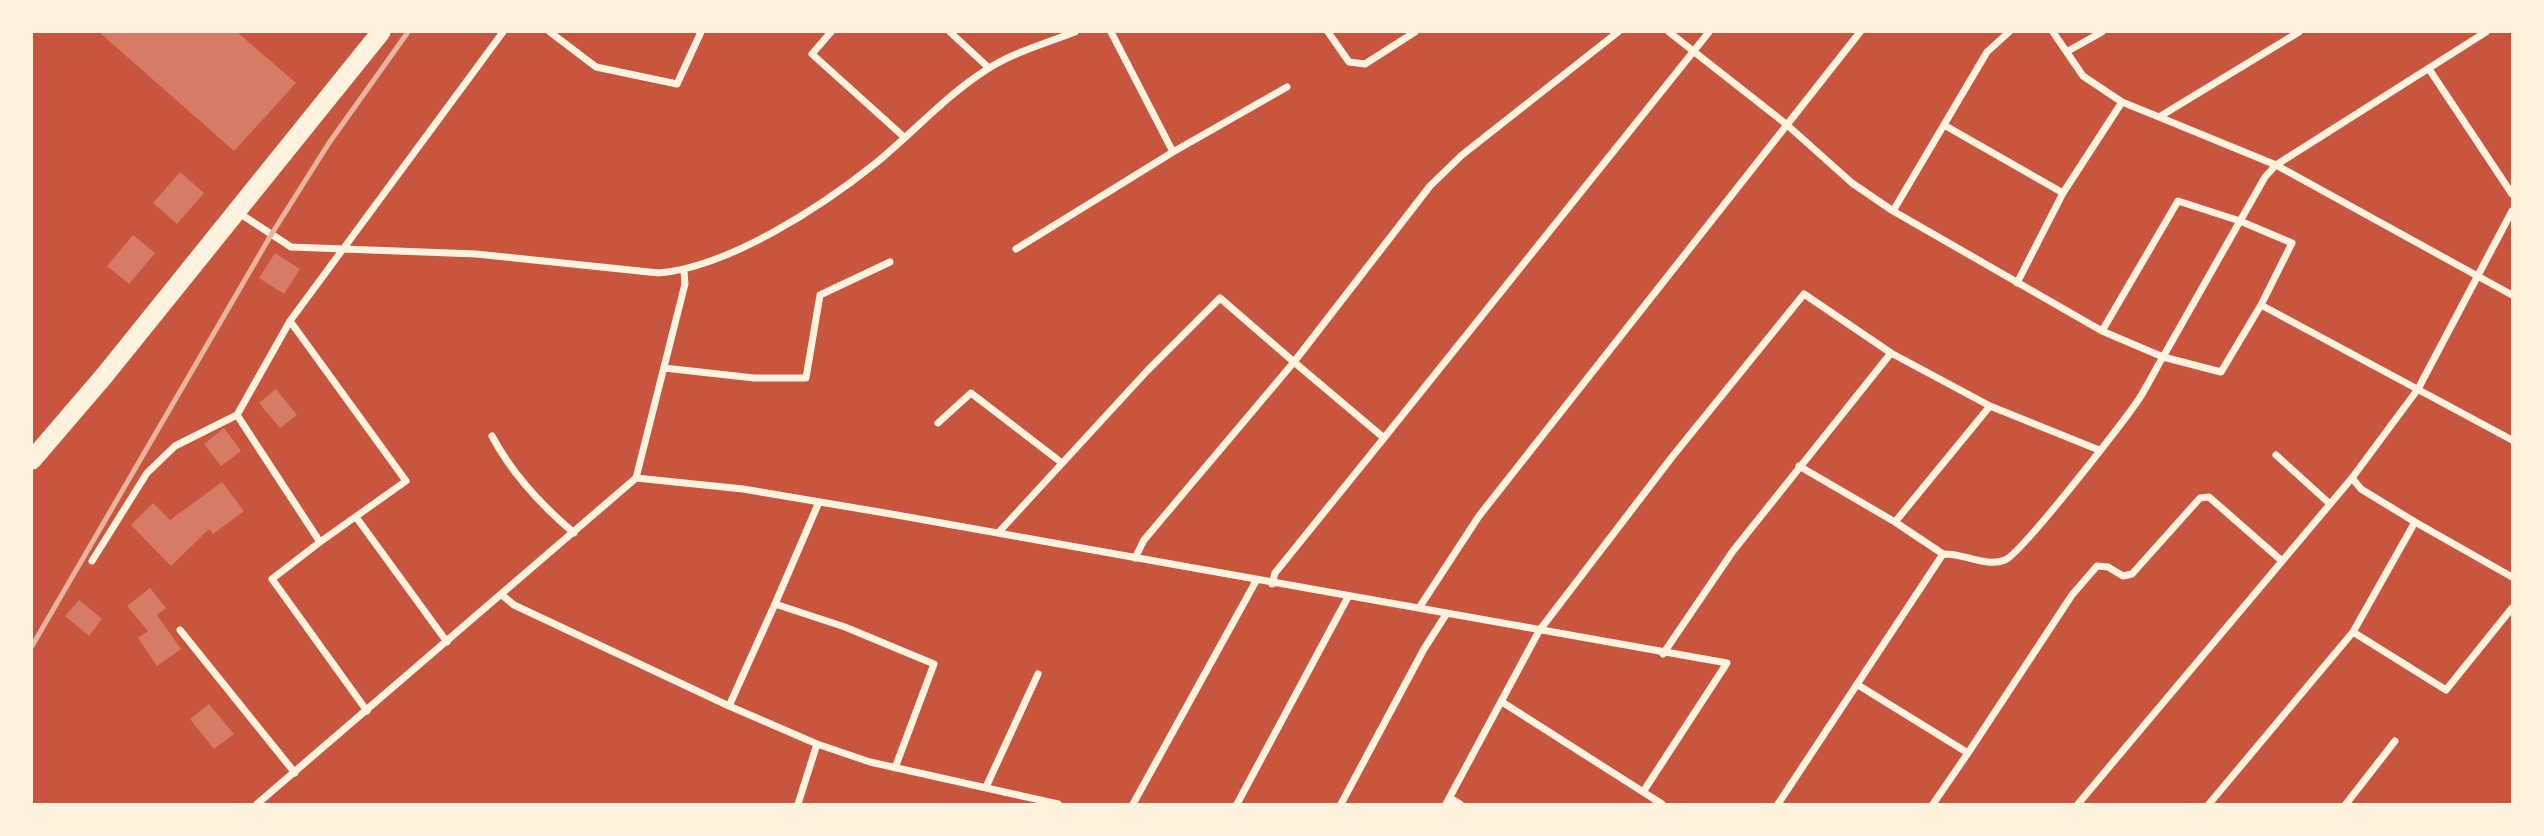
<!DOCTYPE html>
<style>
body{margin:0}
#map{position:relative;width:2544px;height:836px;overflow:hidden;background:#c8553d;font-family:Manrope,sans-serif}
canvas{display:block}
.frame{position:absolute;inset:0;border:33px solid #fff3e0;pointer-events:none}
</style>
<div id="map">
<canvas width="2544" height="836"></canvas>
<div class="frame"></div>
</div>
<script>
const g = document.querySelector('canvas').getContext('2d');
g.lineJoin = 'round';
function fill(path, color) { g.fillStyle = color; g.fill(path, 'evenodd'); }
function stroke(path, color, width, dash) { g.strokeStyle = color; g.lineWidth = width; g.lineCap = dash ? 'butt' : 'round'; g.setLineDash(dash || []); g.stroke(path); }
const building = new Path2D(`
 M99,32H237L296,83L234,151Z
 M180,172L204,193L177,224L153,203Z
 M133,235L155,253L129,284L107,266Z
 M275,253L300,269L284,294L259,278Z
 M276,389L297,415L280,428L259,403Z
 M224,428L241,451L221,466L204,444Z
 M222,482L244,511L213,534L209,529L171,566L131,525L153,503L170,520Z
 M150,588L166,608L157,615L181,649L157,666L138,638L148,631L127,606Z
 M79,600L102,619L89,636L65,616Z
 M209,704L234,734L214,749L190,719Z`);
const minor = new Path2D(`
 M550,32L596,67L677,84L701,32
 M831,32L812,54L904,137
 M950,32L989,68
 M1328,32L1349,62L1365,64L1415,32
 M1669,32L1786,124L1852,183L1893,211L2102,331L2163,357C2155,370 2148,385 2139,399C2124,421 2022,553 2005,560C1986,568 1964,553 1943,554L1778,804
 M2053,32L2083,76L2122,102L2063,193
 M2486,32L2276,165L2265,177L2163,357L2221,372L2261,305L2512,440
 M2068,51L2102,32
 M2429,69L2512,194
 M2122,102L2159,117L2299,32
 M2159,117L2276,165L2512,295
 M1944,125L2063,193L2017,283
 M1173,152L1287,87
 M1893,211L1987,52L2009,32
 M239,213L291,247L476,254L659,273C729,267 821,207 876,163C914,132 944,97 986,70C1012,53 1046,43 1075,32
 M1016,249L1173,152L1111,32
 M290,321L406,481L320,542L237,415L290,321L503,32
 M2102,331L2178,201L2240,221L2292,243L2261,305
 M664,368L754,378H806L820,295L890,262
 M938,423L971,393L1062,463
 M492,436C512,474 541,505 574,533
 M2276,455L2330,504
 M1799,466L1895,522
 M636,478L685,284L684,271
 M2352,478L2418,389L2512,211
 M819,502L775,604L845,627L934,664L895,768
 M356,517L447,642
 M2415,522L2512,577
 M998,533L1147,371L1220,298L1294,362L1430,186L1462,155L1618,32
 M320,542L272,579L367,711
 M1943,554L1895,522L1990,406
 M1135,558L1144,540L1294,362L1384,438L1709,32
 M92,561L147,473L175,446L237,415
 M1272,584L1275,573L1384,438
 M502,595L514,605L729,706
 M775,604L729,706L817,744
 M1419,608L1479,516L1860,32
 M180,630L295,773
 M2353,632L2446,690L2512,608
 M1663,654L1733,551L1891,353L1990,406L2099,450
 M1858,685L1968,753L1933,804
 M1502,702L1662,804
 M1968,753L2072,595L2097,566L2108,567L2123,576L2132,574L2200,498L2209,497L2282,561
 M986,787L1038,674
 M1450,798L1460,804
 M257,804L636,478L743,489L891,514L1727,663L1643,792
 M798,804L817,744L870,762L1058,804
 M1133,804L1256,581
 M1237,804L1348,597
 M1341,804L1424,649L1447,613
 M1446,804L1539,631L1672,457L1804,294L1891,353
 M2078,804L2352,478L2361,489L2415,522L2353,632L2209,804
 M2346,804L2395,741`);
const trunk = new Path2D(`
 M32,460L104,376L381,32`);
const rail = new Path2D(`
 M32,646L271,235L329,143L408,32`);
fill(building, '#d67c66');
stroke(minor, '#fff3e0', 7);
stroke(trunk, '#fff3e0', 19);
stroke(rail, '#e9b49f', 5);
</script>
